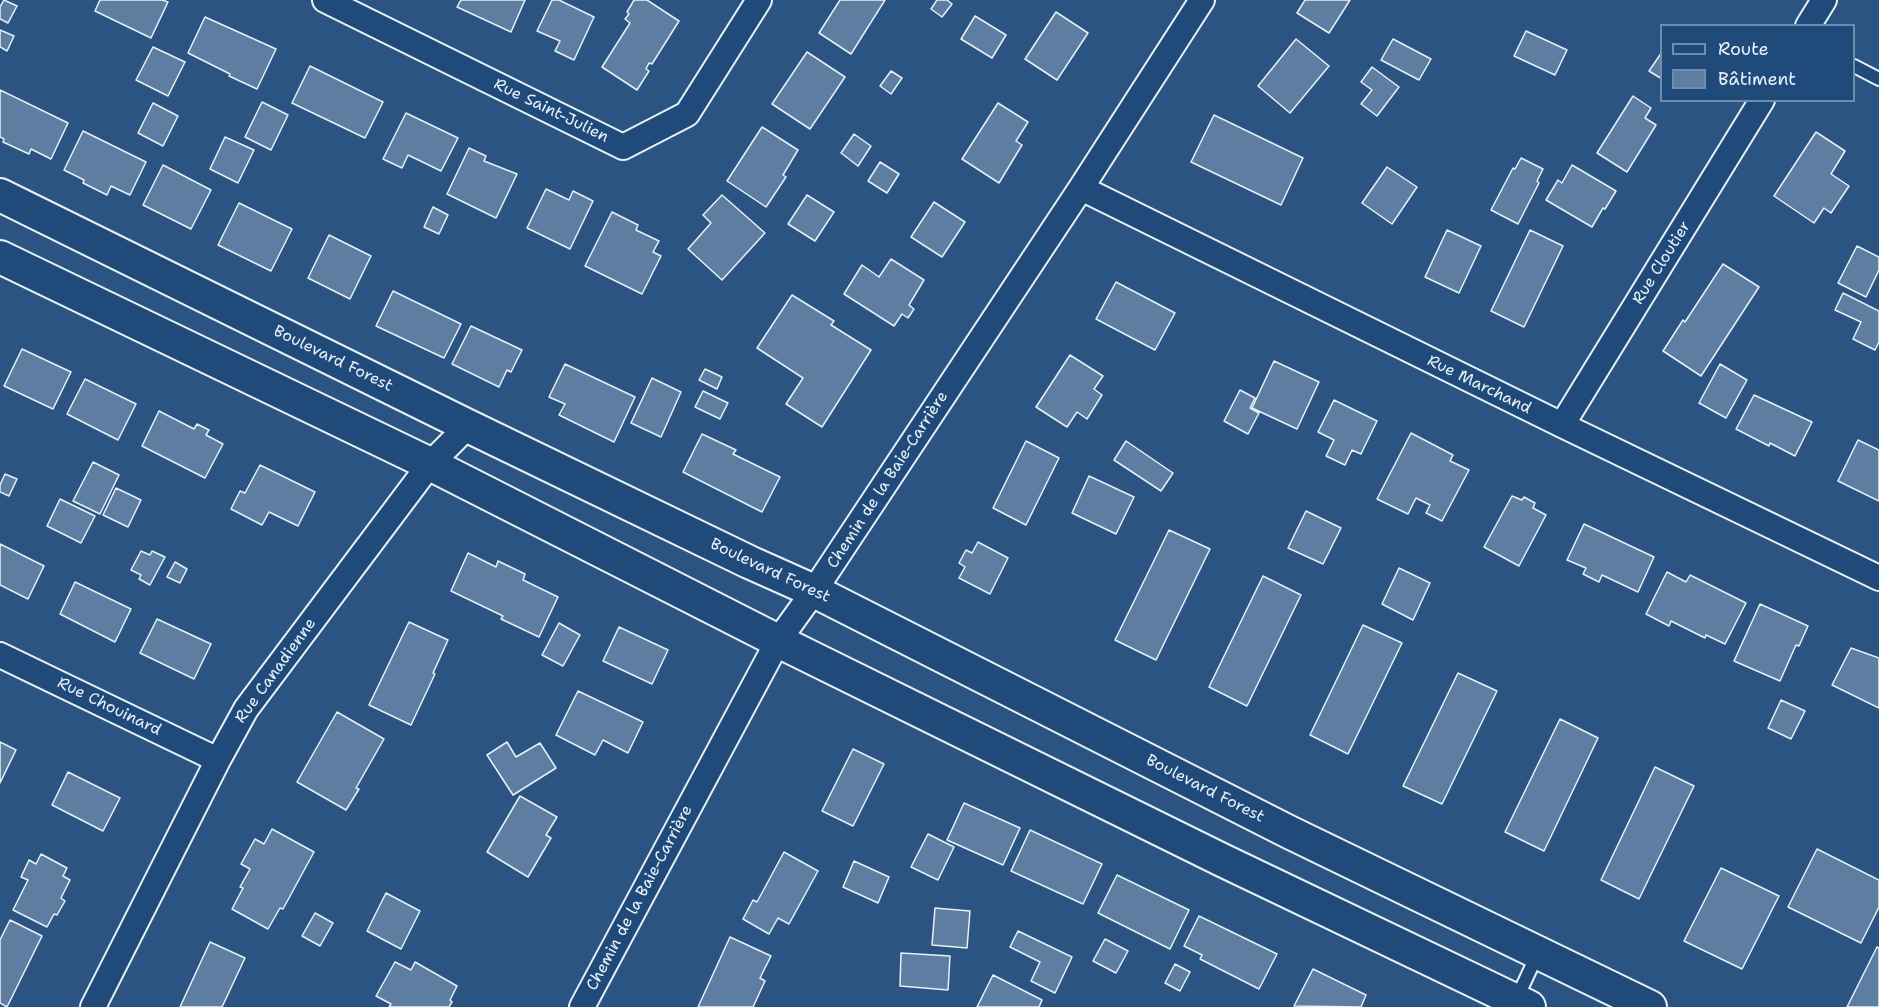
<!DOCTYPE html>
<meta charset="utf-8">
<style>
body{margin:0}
#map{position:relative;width:1879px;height:1007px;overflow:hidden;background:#2b5482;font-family:"Shantell Sans",sans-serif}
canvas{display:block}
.legend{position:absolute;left:1660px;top:24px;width:195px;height:78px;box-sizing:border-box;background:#1f4a7a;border:2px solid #6f8dac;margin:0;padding:8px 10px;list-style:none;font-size:18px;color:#e8f1f8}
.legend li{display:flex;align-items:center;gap:12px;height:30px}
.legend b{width:30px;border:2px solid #6f8dac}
</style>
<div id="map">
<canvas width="1879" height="1007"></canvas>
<ul class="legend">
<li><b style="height:8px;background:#1f4a7a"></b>Route</li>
<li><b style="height:16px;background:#5d7da1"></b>Bâtiment</li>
</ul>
</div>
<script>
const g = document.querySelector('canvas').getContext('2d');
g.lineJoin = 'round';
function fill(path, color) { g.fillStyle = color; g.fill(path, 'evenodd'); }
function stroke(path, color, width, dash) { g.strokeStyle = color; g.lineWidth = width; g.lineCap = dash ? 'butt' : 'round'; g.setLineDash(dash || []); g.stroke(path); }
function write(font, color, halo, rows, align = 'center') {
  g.font = font + ' "Shantell Sans",sans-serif'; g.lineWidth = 4.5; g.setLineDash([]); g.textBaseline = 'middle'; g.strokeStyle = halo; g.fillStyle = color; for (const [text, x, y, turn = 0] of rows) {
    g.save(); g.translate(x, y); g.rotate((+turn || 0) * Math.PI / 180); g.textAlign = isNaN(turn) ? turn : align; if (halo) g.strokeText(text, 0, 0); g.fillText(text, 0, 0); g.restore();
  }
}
const building = new Path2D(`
 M4,0L17,6L8,23L0,19V7Z
 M100,0H162L168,2L151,38L95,11Z
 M461,0H525L511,32L457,7Z
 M552,0H559L594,17L574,60L555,51L560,41L537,31Z
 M634,0H647L679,21L652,64L649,63L646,69L649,71L637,90L602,67L630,23L625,19L629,14L627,12Z
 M840,0H885L851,54L819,33Z
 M937,0H947L952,4L942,17L931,9Z
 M1305,0H1350L1329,33L1297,13Z
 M1056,12L1088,33L1057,80L1025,59Z
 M975,16L1006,35L992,58L961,39Z
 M205,17L276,49L257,89L229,76L230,74L188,53Z
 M0,30L14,36L7,51L0,47Z
 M1526,31L1567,50L1555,75L1514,56Z
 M1296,39L1329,66L1290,113L1258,86Z
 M1393,39L1431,59L1419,80L1381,60Z
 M153,47L185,62L168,96L136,80Z
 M807,52L845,77L810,129L772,104Z
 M1662,52V79L1649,71Z
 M310,66L383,102L365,138L292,103Z
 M1372,67L1399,87L1377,116L1361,104L1372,90L1361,82Z
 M891,71L902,78L891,94L880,86Z
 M0,90L68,123L51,159L31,149L29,154L3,142L4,139L0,137Z
 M1633,96L1651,108L1645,118L1656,125L1627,172L1597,153Z
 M262,102L288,115L271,150L245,137Z
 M153,103L178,116L163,146L138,133Z
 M998,103L1028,122L1016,141L1022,145L999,183L962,159Z
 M406,113L458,138L441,171L408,155L402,168L383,159Z
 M1214,115L1303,158L1281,205L1191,162Z
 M762,127L798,150L783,175L786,177L766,207L727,181Z
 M83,131L146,162L130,195L111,186L107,195L83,183L84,180L64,170Z
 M1816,132L1845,151L1831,174L1849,186L1831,213L1824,208L1814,223L1774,196Z
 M854,134L871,146L858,166L841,153Z
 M225,137L254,150L238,183L210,169Z
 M469,148L486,156L484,161L517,174L496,218L447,194Z
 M1521,158L1543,169L1537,181L1539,183L1518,224L1491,210L1513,168L1515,169Z
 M880,162L899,174L887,193L868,181Z
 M163,165L211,190L191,229L143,205Z
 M1572,165L1616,191L1605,209L1603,208L1592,227L1546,200L1558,180L1562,183Z
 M1387,167L1417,187L1392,224L1362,203Z
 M546,189L569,200L573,191L593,201L570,249L527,228Z
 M722,195L765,233L722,280L688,249L711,223L703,215Z
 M807,195L834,212L815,241L788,224Z
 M934,202L965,222L942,257L911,237Z
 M239,203L292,229L271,271L218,245Z
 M433,207L448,215L439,234L424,227Z
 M612,212L638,225L636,230L659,241L653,252L661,256L642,294L585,266Z
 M1447,230L1481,246L1459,293L1425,277Z
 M1530,230L1563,246L1524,327L1491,311Z
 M329,235L371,256L350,299L308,278Z
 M1857,246L1879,257V270L1866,297L1838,283Z
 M891,259L924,280L909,305L914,309L908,318L902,314L894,326L844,294L862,265L879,277Z
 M1723,264L1759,287L1701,376L1663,351L1683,320L1685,322Z
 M1116,282L1175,313L1155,350L1096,319Z
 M393,291L461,324L444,358L376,326Z
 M1843,293L1879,311V342L1875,350L1853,339L1861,322L1835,310Z
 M792,295L834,321L831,325L871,350L822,427L786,404L803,378L757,348Z
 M471,326L522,350L511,372L507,370L499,387L452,364Z
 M22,349L71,372L53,409L4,386Z
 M1070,355L1103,376L1094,389L1102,395L1087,419L1077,412L1067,427L1036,407Z
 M1274,361L1319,382L1297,429L1252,408Z
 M565,364L635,397L614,442L559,415L565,404L549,397Z
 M1720,364L1747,380L1726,418L1699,403Z
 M705,369L722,377L717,389L699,380Z
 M652,378L681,392L661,437L631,423Z
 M85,379L136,404L118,440L67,414Z
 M1240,390L1255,398L1250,408L1259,413L1248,434L1224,421Z
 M703,391L728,403L720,419L695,407Z
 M1754,395L1812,422L1795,456L1770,443L1769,446L1736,429Z
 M1334,400L1377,421L1361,454L1352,450L1345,465L1326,456L1334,440L1318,432Z
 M159,411L194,429L197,424L209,430L206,435L223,444L205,478L142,446Z
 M1411,433L1453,455L1450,461L1469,470L1442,521L1426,513L1430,505L1416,498L1408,514L1377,499Z
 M702,434L736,450L733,454L780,477L762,512L683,472Z
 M1858,440L1879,450V501L1838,481Z
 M1026,441L1059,458L1026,525L993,508Z
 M1126,441L1173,473L1161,491L1114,460Z
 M93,462L119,475L100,514L73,501Z
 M260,465L315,492L298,526L269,512L262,525L231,509L240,491L245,493Z
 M5,474L17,479L9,496L0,492V485Z
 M1089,476L1134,497L1116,534L1072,513Z
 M116,488L141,500L128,527L103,515Z
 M1512,496L1522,500L1524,497L1535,503L1533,508L1546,515L1519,566L1484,547Z
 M60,499L95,516L81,543L47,526Z
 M1306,511L1341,528L1323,564L1288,548Z
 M1584,524L1654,557L1638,592L1602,575L1599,582L1583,574L1586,568L1567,560Z
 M1169,530L1210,549L1156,660L1115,640Z
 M978,542L1008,558L990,594L959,578L965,567L959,563L966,550L972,553Z
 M0,544L44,566L28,599L0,585Z
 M141,551L150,555L152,551L165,557L150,585L139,579L141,575L131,570Z
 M468,553L496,567L498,561L525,574L523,580L558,597L539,637L501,619L503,616L451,591Z
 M175,562L187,569L180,583L167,577Z
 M1399,568L1430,583L1413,620L1382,604Z
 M1667,572L1686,582L1690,575L1746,603L1725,644L1706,635L1705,638L1671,621L1669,626L1646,614Z
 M1263,576L1301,595L1247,706L1209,687Z
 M75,582L131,609L115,642L60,614Z
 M1760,604L1808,626L1799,646L1796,645L1780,681L1734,661Z
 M157,619L211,644L194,679L140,653Z
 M409,622L448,640L433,673L435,674L411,725L369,705Z
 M559,623L580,635L563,666L542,655Z
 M1363,625L1402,643L1348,754L1310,735Z
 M619,627L668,650L652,684L603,661Z
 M1851,648L1879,658V708L1832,685Z
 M1458,673L1497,691L1442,804L1403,786Z
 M578,691L643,722L628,753L603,740L595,755L556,735Z
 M1781,700L1805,711L1791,739L1768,728Z
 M337,712L384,739L356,788L359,789L346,810L297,782Z
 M1560,719L1598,738L1544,851L1505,832Z
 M0,742L16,750L0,783Z
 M507,742L516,757L540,743L556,768L513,795L487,755Z
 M853,749L884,764L853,826L822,811Z
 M1655,767L1694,786L1639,899L1601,880Z
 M68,772L120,798L103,831L52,805Z
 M520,796L557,817L546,835L551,838L528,877L487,852Z
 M964,803L1020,828L1003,865L947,840Z
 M272,829L314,852L283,909L280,908L268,929L232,909L243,888L240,887L250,869L241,864L255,839L264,844Z
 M1030,830L1102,864L1083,904L1011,871Z
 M928,834L954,847L938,880L911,867Z
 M1817,849L1879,880V907L1861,943L1788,907Z
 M784,852L818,871L789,924L778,918L769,934L743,919L753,900L757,902Z
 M41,854L67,868L63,876L70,880L61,898L65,901L57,915L54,914L47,927L13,910L28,880L21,877L29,860L36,864Z
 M854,861L889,877L878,903L843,887Z
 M1721,868L1779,896L1742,969L1684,941Z
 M1117,875L1189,910L1170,949L1098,913Z
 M386,893L420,911L401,949L367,931Z
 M935,908L970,911L967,948L932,945Z
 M315,913L333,923L320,946L302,936Z
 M1199,916L1277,954L1259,989L1200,959L1202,955L1184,946Z
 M10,920L42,936L7,1007L0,1003V940Z
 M1018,931L1072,957L1055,993L1031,981L1040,962L1010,947Z
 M730,937L771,956L760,978L765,981L753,1007H698Z
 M1105,939L1128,951L1116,973L1093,961Z
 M210,942L245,958L222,1007H180Z
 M1877,947L1879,948V1007H1847Z
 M901,953L950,956L948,990L900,986Z
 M395,962L411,970L415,962L457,986L450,1000L452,1002L449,1007H389L391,1004L376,996Z
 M1175,964L1190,972L1180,991L1165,983Z
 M1313,969L1366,995L1361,1007L1294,1006Z
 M993,975L1042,1000L1039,1007H977Z`);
const service = new Path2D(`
 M1854,66L1879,79
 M1516,1000L1538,953`);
const minor = new Path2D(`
 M325,0L623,147L687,114L759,0
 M1808,26L1824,0
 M1081,188L1562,425L1879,578
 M1562,425L1762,100
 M0,655L218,760
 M93,1007L218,760L246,709L430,464L468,426
 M582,1007L778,641L814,591L1081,188L1202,0`);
const tertiary = new Path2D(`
 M0,195L468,426L749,562L814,591L1289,832L1650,1007
 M0,257L430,464L778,641L1222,860L1529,1007`);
const streetNames = [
 ["Rue Saint-Julien",551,111,26],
 ["Rue Cloutier",1662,263,-58],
 ["Boulevard Forest",333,359,26],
 ["Rue Marchand",1479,385,26],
 ["Chemin de la Baie-Carrière",888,480,-57],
 ["Boulevard Forest",770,571,25],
 ["Rue Canadienne",276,671,-54],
 ["Rue Chouinard",109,707,26],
 ["Boulevard Forest",1205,789,27],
 ["Chemin de la Baie-Carrière",640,898,-62]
];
fill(building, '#5d7da1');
stroke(building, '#e8f1f8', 1.5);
stroke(service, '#e8f1f8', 16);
stroke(minor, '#e8f1f8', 28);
stroke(tertiary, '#e8f1f8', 36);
stroke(service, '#1f4a7a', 12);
stroke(minor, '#1f4a7a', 24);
stroke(tertiary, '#1f4a7a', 32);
write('16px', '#e8f1f8', '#1f4a7a', streetNames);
</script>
